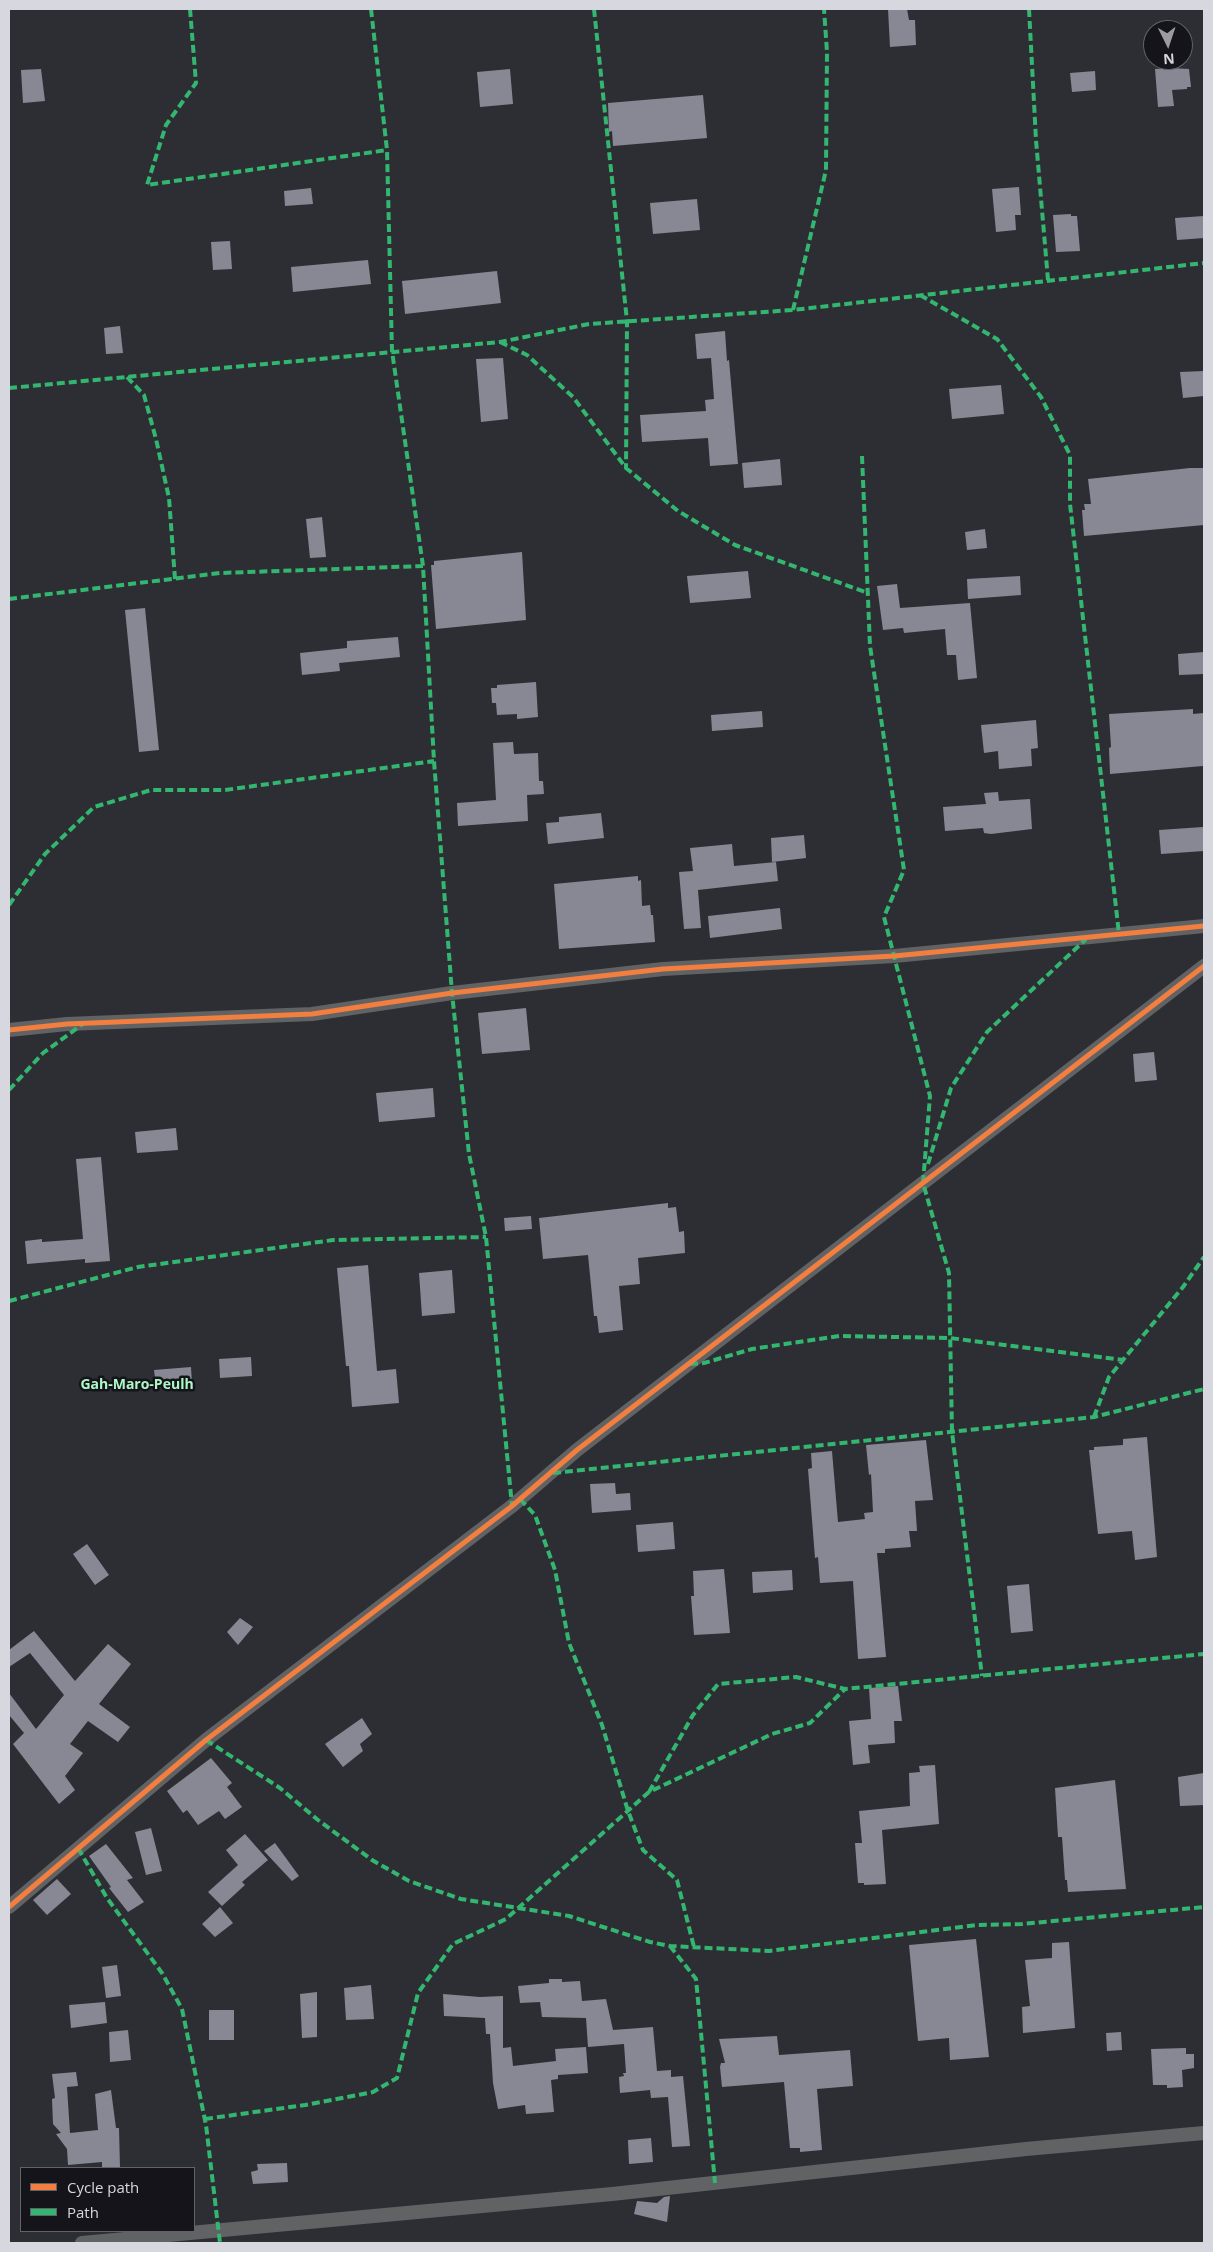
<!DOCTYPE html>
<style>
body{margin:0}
#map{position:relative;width:1213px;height:2252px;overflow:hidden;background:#2d2e34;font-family:"Open Sans",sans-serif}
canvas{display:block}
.frame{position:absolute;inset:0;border:10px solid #d6d7df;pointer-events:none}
.legend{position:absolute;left:20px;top:2167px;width:175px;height:65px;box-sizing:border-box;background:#14141a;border:1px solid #626269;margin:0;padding:6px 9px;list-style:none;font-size:15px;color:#d6d7df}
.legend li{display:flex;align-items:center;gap:10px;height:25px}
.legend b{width:25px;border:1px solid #626269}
.north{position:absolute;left:1143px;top:20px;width:50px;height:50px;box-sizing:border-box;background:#14141a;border:1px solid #626269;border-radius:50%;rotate:176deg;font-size:14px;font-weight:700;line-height:20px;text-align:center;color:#d6d7df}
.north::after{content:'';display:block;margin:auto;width:18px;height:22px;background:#9b9ca3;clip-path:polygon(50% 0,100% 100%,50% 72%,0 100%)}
</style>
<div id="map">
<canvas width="1213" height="2252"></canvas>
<div class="frame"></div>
<ul class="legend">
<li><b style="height:6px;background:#f27e40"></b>Cycle path</li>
<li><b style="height:6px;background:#33b770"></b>Path</li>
</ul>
<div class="north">N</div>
</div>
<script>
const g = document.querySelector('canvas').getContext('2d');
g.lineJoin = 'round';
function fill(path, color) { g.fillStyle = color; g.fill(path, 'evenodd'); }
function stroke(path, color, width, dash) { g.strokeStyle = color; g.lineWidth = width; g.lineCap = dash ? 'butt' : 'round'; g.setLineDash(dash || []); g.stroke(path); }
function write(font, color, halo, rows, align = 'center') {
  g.font = font + ' "Open Sans",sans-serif'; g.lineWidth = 5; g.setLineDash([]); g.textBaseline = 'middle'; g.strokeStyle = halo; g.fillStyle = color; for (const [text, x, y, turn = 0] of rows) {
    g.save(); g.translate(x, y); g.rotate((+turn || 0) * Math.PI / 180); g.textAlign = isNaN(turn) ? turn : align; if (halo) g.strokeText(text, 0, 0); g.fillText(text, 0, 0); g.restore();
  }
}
const building = new Path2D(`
 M888,9H907L909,20H915L916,45L890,47Z
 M1170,68L1189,69L1191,87H1187V89L1172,90L1174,106L1158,107L1155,69Z
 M41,69L45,101L23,103L21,70Z
 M510,69L513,104L480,107L477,72Z
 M1095,71L1096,90L1072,92L1070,73Z
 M703,95L707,138L613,146L612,131L609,132L608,103Z
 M1019,187L1021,215H1015L1016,230L996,232L992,189Z
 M311,188L313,204L285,206L284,191Z
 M697,199L700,230L653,234L650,203Z
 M1071,214V216H1077L1080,251L1056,252L1053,215Z
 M1204,216V238L1177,240L1175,218Z
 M230,241L232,269L213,270L211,242Z
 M368,260L371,284L293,292L291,267Z
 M497,271L501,303L405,314L402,281Z
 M120,326L123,353L106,354L104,328Z
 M725,331L727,361L729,360L738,464L710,466L708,438L642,442L640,415L706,411L705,400L714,399L711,358L697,359L695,334Z
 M503,358L508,419L481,422L476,359Z
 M1204,371V396L1183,398L1180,372Z
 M1001,385L1004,414L952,419L949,389Z
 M780,459L782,485L744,488L742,463Z
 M1190,468H1204V525L1084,536L1082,510H1085L1084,504H1091L1088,479Z
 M322,517L326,557L310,558L306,519Z
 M985,529L987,548L967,550L965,532Z
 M522,552L526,620L436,629L431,565H434V561Z
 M748,571L751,598L690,603L687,576Z
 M1020,576L1021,595L968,599L967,579Z
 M897,584L900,608L970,603L977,678L958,680L956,655H947L945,629L904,633L903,628L883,630L877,586Z
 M145,608L159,750L139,752L125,610Z
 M398,637L400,657L339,663L340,671L302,675L300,653L347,648V641Z
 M1204,652V674L1179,675L1178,654Z
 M536,682L538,717L517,719V714L497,715L496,703H492L491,688H497V685Z
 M1193,709V714L1204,713L1203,766L1110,774L1109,748L1111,747L1109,714Z
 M762,711L763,727L712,731L711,715Z
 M1036,720L1038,748L1031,749L1032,766L999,769L998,751L984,753L981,725Z
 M513,742L514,754L538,753L539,781H543L544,794L527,795L528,821L458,826L457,803L496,800L493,743Z
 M998,792L999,801L1030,799L1032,829L991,834L984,833L983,828L945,831L943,807L986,804L984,793Z
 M601,813L604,838L548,844L546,823L559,822V817Z
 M1203,827L1204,851L1161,854L1159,830Z
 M804,835L806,858L772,862L771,838Z
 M732,844L734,866L776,862L778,881L698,890L701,928L684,929L679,872L693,871L690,848Z
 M638,876V881L641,880L642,906L650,905L651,915H653L655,942L559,949L554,884Z
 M780,908L782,929L710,938L708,916Z
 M526,1008L530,1050L482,1054L478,1013Z
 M1154,1052L1157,1080L1135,1082L1133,1054Z
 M433,1088L435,1117L379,1122L376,1093Z
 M176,1128L178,1150L137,1153L135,1132Z
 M101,1157L110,1261L85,1263V1259L27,1264L25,1241L42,1239V1242L83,1239L76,1159Z
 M668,1203V1208L676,1207L679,1232L684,1231L685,1253L638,1258L640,1284L619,1286L623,1330L599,1333L597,1316H594L588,1255L543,1259L539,1218Z
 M531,1216L532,1229L505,1231L504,1218Z
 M368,1265L377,1371L396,1369L399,1403L352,1407L349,1366H346L337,1268Z
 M452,1270L455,1313L422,1316L419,1273Z
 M251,1357L252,1376L220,1378L219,1359Z
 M191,1367L192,1383L156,1386L154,1370Z
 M1147,1437L1157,1557L1135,1560L1132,1531L1098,1534L1089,1450H1094V1447L1123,1445V1439Z
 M926,1440L933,1500L915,1501L917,1531H909L911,1547L885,1549V1553H877L886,1657L858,1659L853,1581L820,1583L818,1557L815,1558L808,1469L812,1468L811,1453L832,1451L838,1522L865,1519L864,1513L873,1512L871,1474L869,1475L866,1445Z
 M615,1483L616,1494L630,1493L631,1510L592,1513L590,1484Z
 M673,1522L675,1549L638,1552L636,1525Z
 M87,1544L109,1575L95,1585L73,1554Z
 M724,1569L730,1633L694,1635L691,1596H694L693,1571Z
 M792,1570L793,1590L753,1593L752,1572Z
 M1029,1584L1033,1631L1011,1633L1007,1586Z
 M240,1618L253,1627L238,1645L227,1632Z
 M34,1631L75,1681L108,1644L131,1664L99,1704L130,1727L118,1742L88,1721L70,1744L83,1753L65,1776L75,1790L59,1804L13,1744L24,1733L9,1715V1693L36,1729L64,1695L30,1653L9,1667V1650Z
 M898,1686L902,1721H894L895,1743L868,1745L870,1763L853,1765L849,1721L871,1719L869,1688Z
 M362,1718L372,1734L360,1744L363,1751L343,1767L325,1744Z
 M211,1758L232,1783L227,1787L242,1807L225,1819L219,1811L198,1825L187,1810L183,1813L167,1791Z
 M935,1765L939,1824L882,1830L886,1884L864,1885V1883H858L855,1843H862L859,1811L910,1806L909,1773L920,1772L919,1766Z
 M1204,1773V1805L1180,1806L1178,1777Z
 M1115,1780L1126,1889L1068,1892L1067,1880H1065L1062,1837H1058L1055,1788Z
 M151,1828L162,1871L146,1875L135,1832Z
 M245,1834L268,1860L242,1882L245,1885L222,1906L208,1892L238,1865L226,1850Z
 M275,1843L299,1876L292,1881L264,1851Z
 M106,1844L133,1878L127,1880L144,1902L128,1912L109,1888L111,1887L89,1856Z
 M57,1879L71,1894L47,1915L33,1900Z
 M220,1907L233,1923L215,1937L202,1924Z
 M976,1939L989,2057L950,2060L949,2038L918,2041L909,1945Z
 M1069,1942L1075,2028L1023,2033L1022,2007L1030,2006L1025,1960L1052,1958V1943Z
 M117,1965L121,1996L106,1998L102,1967Z
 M549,1979H562V1982L580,1981L582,2001L606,1999L613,2030L653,2027L657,2071L671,2070V2077L683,2076L690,2146L672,2147L668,2097L651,2098L650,2090L620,2093L619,2077L624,2076L623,2073H626L624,2044L588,2047L586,2018L542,2017L540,2002L520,2003L518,1986L549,1983Z
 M371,1985L374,2019L346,2020L344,1988Z
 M317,1992V2037L302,2038L300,1994Z
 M443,1994L480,1997L503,1996V2048L511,2047L513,2066L556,2061L555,2049L586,2047L588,2073L558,2075V2079L551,2080L554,2112L526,2114L525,2105L498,2109L493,2083L490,2034H486L485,2018L444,2016Z
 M105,2002L107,2023L71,2028L69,2005Z
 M209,2010H234V2040H209Z
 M128,2030L131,2060L110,2062L109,2032Z
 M1121,2032L1122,2050L1107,2051L1106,2033Z
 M777,2036L779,2055L850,2050L853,2086L817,2089L822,2150L800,2152V2148H790L784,2082L722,2087L720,2067L721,2063H725L719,2039Z
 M1186,2048V2054H1194V2068L1182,2070L1183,2087L1167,2088V2085H1153L1151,2049Z
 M76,2072L78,2086L67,2087L70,2133L98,2130L95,2094L111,2090L116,2128H119L120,2168H102V2162L68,2165L67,2149L56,2134L61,2133L53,2124L52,2099L55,2098L52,2074Z
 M651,2138L653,2162L629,2164L628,2140Z
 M287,2163L288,2182L253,2184L251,2172L258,2170L257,2164Z
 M670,2196L667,2222L634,2214L637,2201L657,2203L664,2197Z`);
const street = new Path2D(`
 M9,1030L67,1024L312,1014L452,993L663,969L894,956L1204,926
 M9,1907L206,1740L512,1506L577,1450L1204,966
 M82,2243L612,2194L1026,2149L1204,2133`);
const quiet = new Path2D(`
 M190,9L196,83L166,125L147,185L387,150
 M371,9L387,150L392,351L423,566L434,761L452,993L469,1154L486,1237L512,1506
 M594,9L627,321L626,468
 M1029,9L1036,140L1048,280
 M920,295L997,339L1041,397L1070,455V504L1119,934
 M793,310L826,170L827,52L824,9
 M500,342L527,355L573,397L626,468L678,511L735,545L868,593
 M127,377L144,395L156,439L169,498L175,579
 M9,388L500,342L589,324L793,310L1204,263
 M862,456L870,646L904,870L884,917L930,1096L923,1183L949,1273L952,1432L982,1676
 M9,599L220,573L423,566
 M9,905L45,854L94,807L151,790H225L434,761
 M9,1090L43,1053L83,1024
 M928,1164L951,1088L987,1032L1086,939
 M9,1301L138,1267L333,1240L486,1237
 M690,1364L704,1363L752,1349L839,1336L950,1338L1123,1360
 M1094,1417L1109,1377L1183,1287L1204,1257
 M553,1473L1094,1417L1204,1389
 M520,1499L535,1515L555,1570L569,1643L602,1725L628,1811L643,1850L677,1880L694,1947
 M206,1740L280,1788L318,1820L372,1860L409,1881L461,1899L569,1916L650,1942L670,1946L769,1951L977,1925L1022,1924L1204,1907
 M649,1792L693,1715L718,1684L796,1677L845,1689L1204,1654
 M78,1848L107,1898L162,1973L182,2009L206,2125L220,2243
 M670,1946L696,1979L715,2183
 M205,2119L305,2105L373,2092L397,2078L418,1993L453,1944L506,1919L649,1792L772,1734L810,1723L845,1689`);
const cycleway = new Path2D(`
 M9,1030L67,1024L312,1014L452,993L663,969L894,956L1204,926
 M9,1907L206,1740L512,1506L577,1450L1204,966`);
const neighbourhoodNames = [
 ["Gah-Maro-Peulh",137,1385]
];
fill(building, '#878894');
stroke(street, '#616264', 14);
stroke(quiet, '#33b770', 4, [8, 4]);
stroke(cycleway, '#f27e40', 5);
write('bold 14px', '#aef8c6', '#14141a', neighbourhoodNames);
</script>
